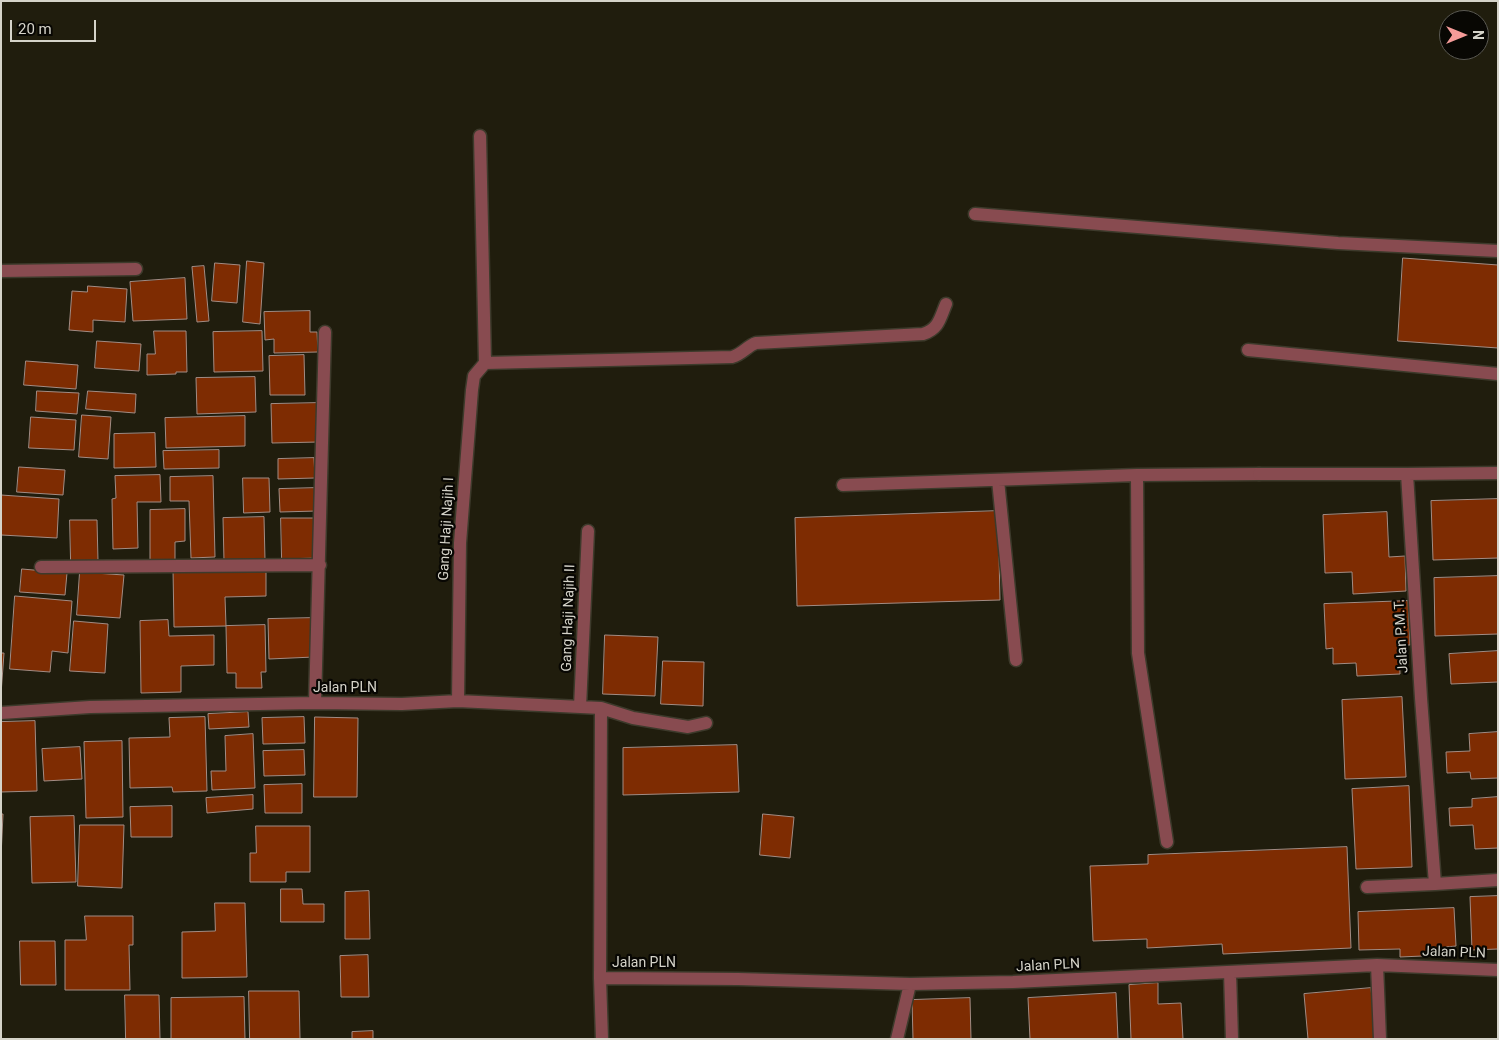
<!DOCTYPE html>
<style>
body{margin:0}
#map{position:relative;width:1499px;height:1040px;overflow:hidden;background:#201d0d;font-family:Roboto,sans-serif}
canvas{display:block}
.frame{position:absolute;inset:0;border:2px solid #d5d3c9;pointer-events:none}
.north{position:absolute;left:1439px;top:10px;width:50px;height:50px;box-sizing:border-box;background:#080703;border:1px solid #5a5952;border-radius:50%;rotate:90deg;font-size:14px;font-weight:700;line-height:20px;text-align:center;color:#d5d3c9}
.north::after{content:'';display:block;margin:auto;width:18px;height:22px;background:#f59b99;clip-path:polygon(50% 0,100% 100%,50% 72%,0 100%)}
.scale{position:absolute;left:10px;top:20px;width:86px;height:22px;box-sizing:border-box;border:2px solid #d5d3c9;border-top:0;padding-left:6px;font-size:15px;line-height:18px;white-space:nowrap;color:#d5d3c9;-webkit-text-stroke:4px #080703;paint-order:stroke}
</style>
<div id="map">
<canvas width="1499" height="1040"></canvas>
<div class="frame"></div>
<div class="north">N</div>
<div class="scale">20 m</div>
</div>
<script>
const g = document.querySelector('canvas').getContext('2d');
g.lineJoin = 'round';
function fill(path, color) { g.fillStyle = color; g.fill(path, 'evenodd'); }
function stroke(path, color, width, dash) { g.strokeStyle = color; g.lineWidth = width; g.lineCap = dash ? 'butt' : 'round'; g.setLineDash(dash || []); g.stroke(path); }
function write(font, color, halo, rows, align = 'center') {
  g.font = font + ' Roboto,sans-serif'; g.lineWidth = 4.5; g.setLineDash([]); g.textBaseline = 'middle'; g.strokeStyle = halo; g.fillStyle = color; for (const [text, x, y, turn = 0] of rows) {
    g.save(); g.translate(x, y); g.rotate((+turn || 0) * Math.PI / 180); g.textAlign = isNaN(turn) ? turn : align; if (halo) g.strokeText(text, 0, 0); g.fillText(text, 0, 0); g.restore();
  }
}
const building = new Path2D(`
 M1403,258L1498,265V348L1398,341Z
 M247,261L264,263L260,324L243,322Z
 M215,263L240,265L237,303L212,301Z
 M204,266L209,321L197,322L192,267Z
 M185,278L187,319L133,321L130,282Z
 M88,286L127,289L125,322L93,320V332L69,330L72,291L87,292Z
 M310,311V332H317L318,352L274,353V339L265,340L264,312Z
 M154,331H186L187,372H176V374L147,375V354H155Z
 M262,331L263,371L214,372L213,332Z
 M97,341L141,344L139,371L95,368Z
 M304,355L305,395H270L269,356Z
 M26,361L78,365L76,389L24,385Z
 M255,377L256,412L197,414L196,378Z
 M37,391L79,393L77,414L36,411Z
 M88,391L136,394L135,413L86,409Z
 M318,403L319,442L272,443L271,404Z
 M82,415L111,417L108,459L79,457Z
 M245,416V446L166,448L165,418Z
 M31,417L76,420L74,450L29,448Z
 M155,433L156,467L114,468V434Z
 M219,450V468L164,469L163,451Z
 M314,458L315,478L278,479V459Z
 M19,467L65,470L63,495L17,492Z
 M160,475L161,502H137L138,548L113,549L112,499L116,498L115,476Z
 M213,476L215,557L191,558L189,501H170V477Z
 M243,478H269L270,512L244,513Z
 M316,488L317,511L280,512L279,489Z
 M1,495L59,499L57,538L1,535Z
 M1498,499V558L1433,560L1431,501Z
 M185,509V541L175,542V560L150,561V510Z
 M998,511L1000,600L797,606L795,518Z
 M1387,512L1389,557L1405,556L1406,591L1353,594L1352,572L1325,573L1323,515Z
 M264,517L265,560L224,561L223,518Z
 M281,518H317L318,558L282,559Z
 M70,520H97L98,561L71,562Z
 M266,567V596L225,597L226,626L174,627L173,569Z
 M22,569L67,573L65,595L20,592Z
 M80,572L124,575L120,618L77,615Z
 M1498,576V634L1435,636L1434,578Z
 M15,596L72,601L68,653L52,651L50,672L10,669Z
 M1408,601L1410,645H1399L1400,674L1357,676L1356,663L1333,664V648L1326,649L1324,604Z
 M313,618L314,657L269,659L268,619Z
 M168,620L169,636L214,635V665L181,666V692L141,693L140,621Z
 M74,621L108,624L105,673L70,671Z
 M265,625L266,672H261L262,688H236V673H227L226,626Z
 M605,635L658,637L655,696L603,694Z
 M1498,651V682L1451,684L1449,654Z
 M1,653H4L1,694Z
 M663,661L704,662L703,706L661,704Z
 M1402,697L1406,777L1345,779L1342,700Z
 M248,712L249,727L209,729L208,714Z
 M205,717L207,791L173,792L172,787L130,788L129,738L170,737L169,718Z
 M304,717L305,743L263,744L262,718Z
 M315,717L358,718L357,797H314Z
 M35,721L37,791L1,792V722Z
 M1498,732V778L1471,779L1470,772L1447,773L1446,752L1470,751L1469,734Z
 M253,734L255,788L212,790L211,771H226L225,736Z
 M122,741L123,817L86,818L84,742Z
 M737,745L739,792L623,795V748Z
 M80,747L82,779L44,781L42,749Z
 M304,750L305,775L264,776L263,751Z
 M302,784V813H265L264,785Z
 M1409,786L1412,867L1356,869L1352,789Z
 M253,795V809L207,813L206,798Z
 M1498,797V848L1475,849L1473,825L1450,826L1449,808L1472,807V799Z
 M172,806V837H131L130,807Z
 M1,814H3L1,857Z
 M763,814L794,817L790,858L760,855Z
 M74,816L76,882L32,883L30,817Z
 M80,825H124L122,888L78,886Z
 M256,826H310V872H286V882H250V853H256Z
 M1347,847L1351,948L1223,954L1222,944L1147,948V939L1093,941L1090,866L1148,864V855Z
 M281,889H302L303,904H324V922H281Z
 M369,891L370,939H345V892Z
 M1498,896V949L1472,950L1470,897Z
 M215,903H245L247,977L182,978V932L215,931Z
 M1454,908L1456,946L1446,947V955L1400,957V949L1359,950L1358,912Z
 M85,916H133V945H129L130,990H65V940H86Z
 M20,941H55L56,985H21Z
 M368,955L369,997H341L340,956Z
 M1158,983V1004L1181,1003L1183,1039H1131L1129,985Z
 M1371,988L1376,1039H1308L1304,994Z
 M249,991H299L300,1039H250Z
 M1116,993L1118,1039H1030L1028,998Z
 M125,995H159L160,1039H126Z
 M244,997L245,1039H171V998Z
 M970,998L971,1039H913L912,1000Z
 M373,1031V1039H352V1032Z`);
const lane = new Path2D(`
 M975,214L1338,243L1498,251
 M1248,350L1498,374
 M1137,475L1138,653L1167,842
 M998,480L1016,660
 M843,485L1137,475L1259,474`);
const street = new Path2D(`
 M480,136L485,363
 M1,271L136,269
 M485,363L732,357C743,354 747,346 756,343L923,334C939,329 940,318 946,304
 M1259,474H1407L1498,473
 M1407,474L1421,698L1435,884L1498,880
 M41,567L320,565
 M458,701L460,543L472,390L474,376L485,363
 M315,703L325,332
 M580,707L588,531
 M601,708L600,978L602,1039
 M1,713L90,707L315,703L402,704L458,701L601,708L633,718L688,727L706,723
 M1367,887L1435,884
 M1377,965L1380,1039
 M1230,972L1232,1039
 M600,978L738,979L910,984L1013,982L1377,965L1498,970
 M897,1039L910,984`);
const streetNames = [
 ["Gang Haji Najih I",447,529,-87],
 ["Gang Haji Najih II",569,618,-88],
 ["Jalan P.M.T.",1402,636,-93],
 ["Jalan PLN",345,688],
 ["Jalan PLN",1454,953,2],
 ["Jalan PLN",644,963],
 ["Jalan PLN",1048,966,-3]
];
fill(building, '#7e2c02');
stroke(building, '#a28c84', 1);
stroke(lane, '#3d3a2b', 15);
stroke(street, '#3d3a2b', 15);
stroke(lane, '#884b50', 12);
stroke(street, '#884b50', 12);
write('14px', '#d5d3c9', '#080703', streetNames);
</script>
